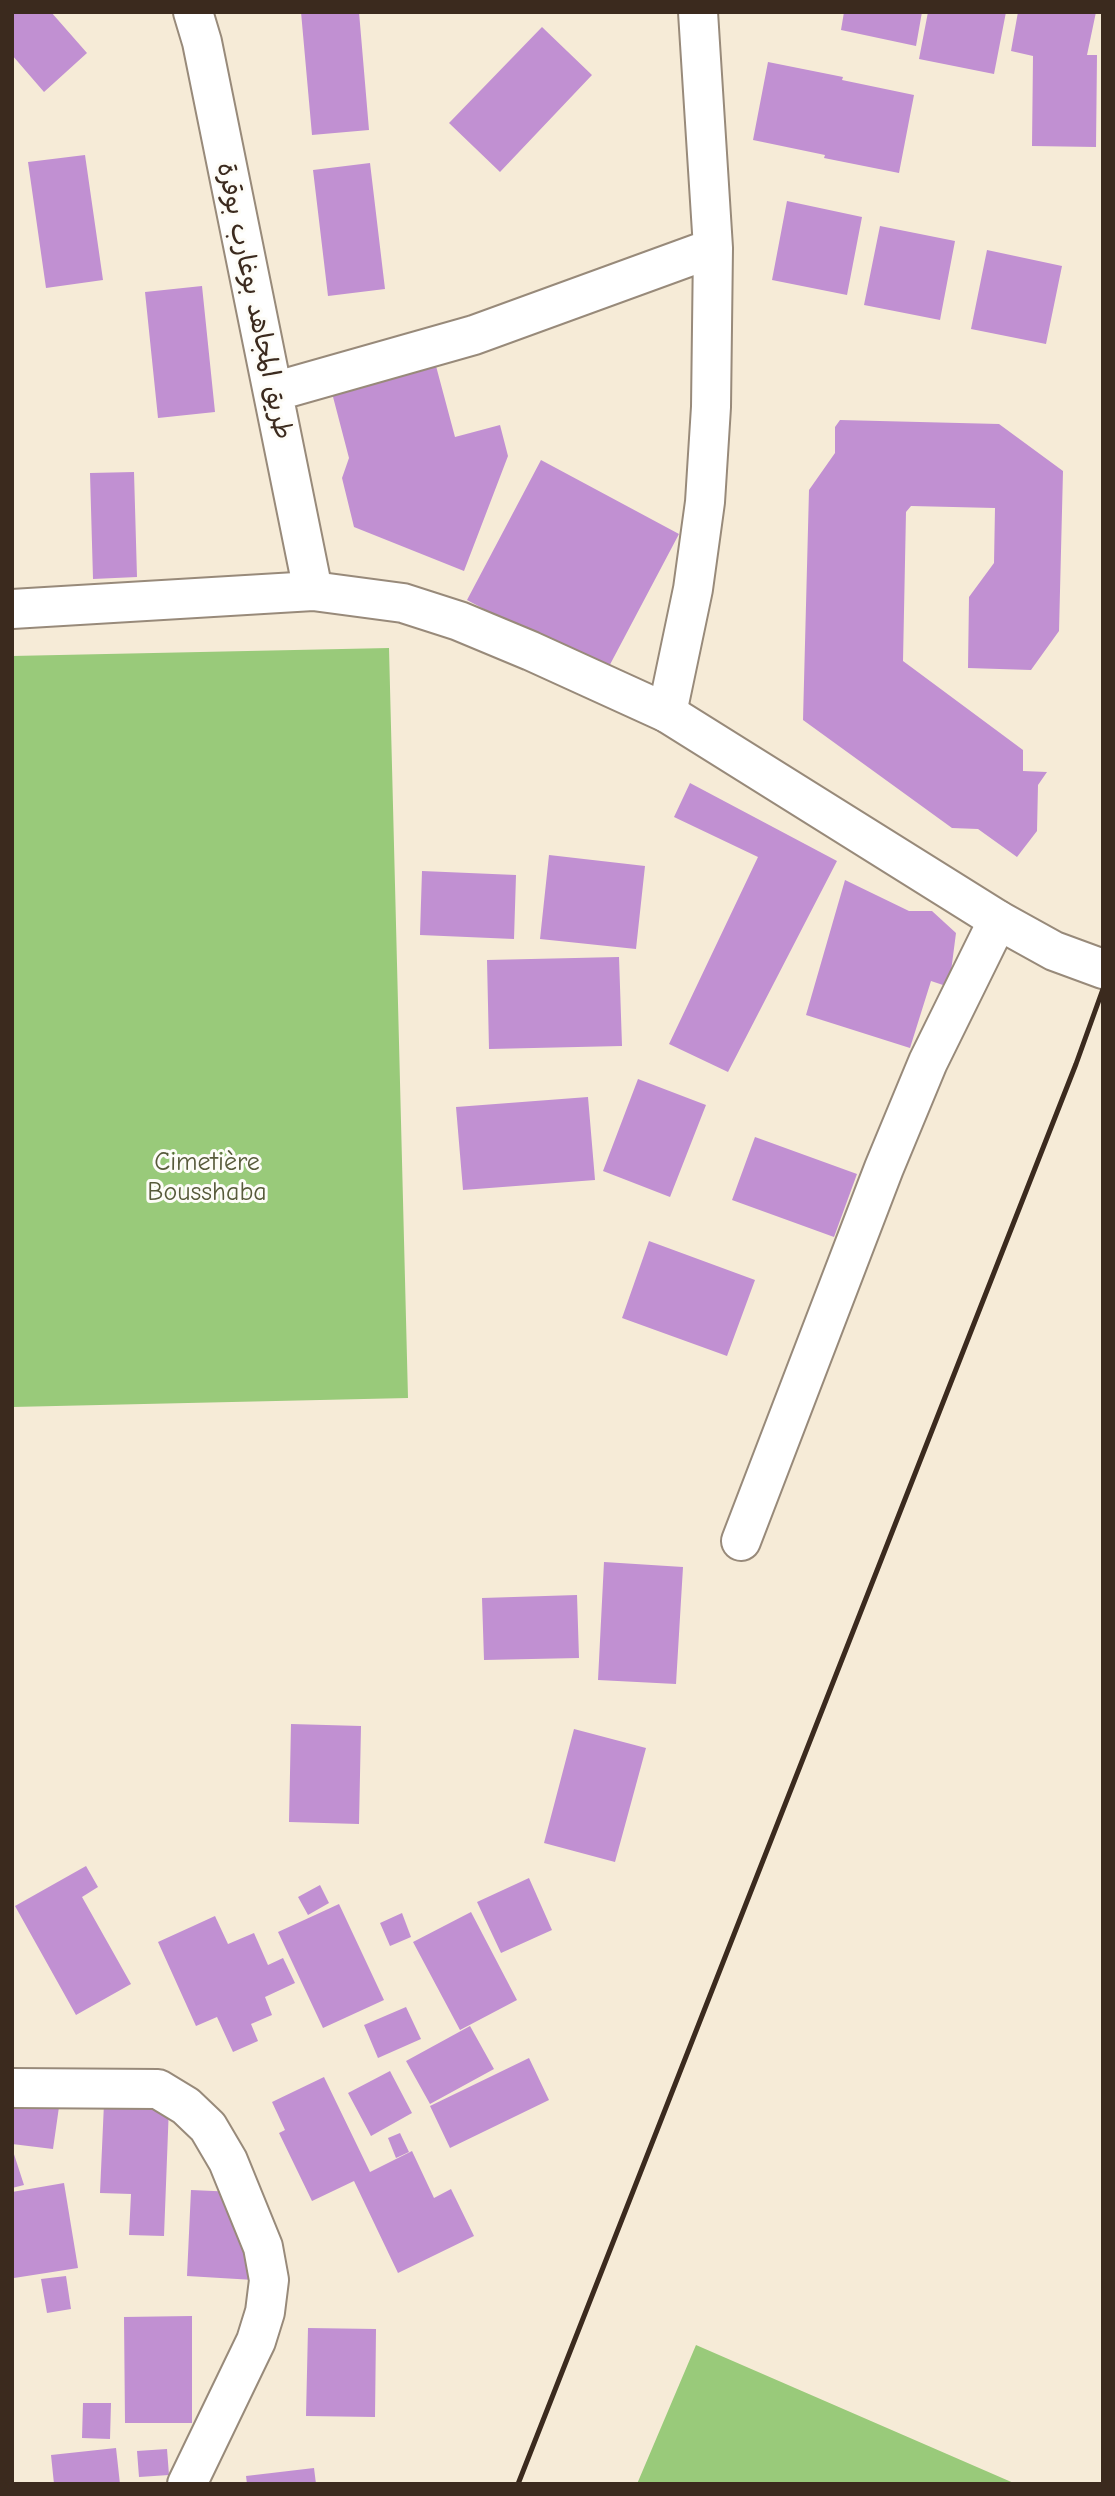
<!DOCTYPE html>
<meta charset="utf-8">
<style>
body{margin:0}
#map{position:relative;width:1115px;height:2496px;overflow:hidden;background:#f6ebd7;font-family:"Comic Neue",sans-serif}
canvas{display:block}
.frame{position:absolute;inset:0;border:14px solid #3b2a1e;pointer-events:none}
</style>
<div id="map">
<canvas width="1115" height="2496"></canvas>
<div class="frame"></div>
</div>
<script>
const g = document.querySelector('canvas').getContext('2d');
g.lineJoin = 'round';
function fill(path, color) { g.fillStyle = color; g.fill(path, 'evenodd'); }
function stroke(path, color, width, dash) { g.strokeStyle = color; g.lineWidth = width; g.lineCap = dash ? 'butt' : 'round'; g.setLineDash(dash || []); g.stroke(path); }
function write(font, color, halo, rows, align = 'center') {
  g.font = font + ' "Comic Neue","Playpen Sans Arabic",sans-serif'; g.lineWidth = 6; g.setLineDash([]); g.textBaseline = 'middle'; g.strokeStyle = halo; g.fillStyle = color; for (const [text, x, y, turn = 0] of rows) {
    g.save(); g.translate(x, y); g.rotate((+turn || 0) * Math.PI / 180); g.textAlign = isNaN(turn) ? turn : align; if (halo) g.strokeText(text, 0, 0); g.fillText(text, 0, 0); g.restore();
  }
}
const green = new Path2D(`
 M389,648L408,1398L12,1407V656Z
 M696,2345L1016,2484H637Z`);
const building = new Path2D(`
 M12,12H51L87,53L44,92L12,55Z
 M301,12H359L369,130L312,135Z
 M844,12H922L916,46L841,30Z
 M928,12H1006L994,74L919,59Z
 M1018,12H1096L1087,55H1097L1096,147L1032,146L1033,56L1011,51Z
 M542,27L592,75L500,172L449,123Z
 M768,62L843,77L842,80L914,95L899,173L824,158L825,155L753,140Z
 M85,155L103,280L46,288L28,162Z
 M370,163L385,289L328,296L313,170Z
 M787,201L862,217L847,295L772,280Z
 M880,226L955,241L940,320L864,305Z
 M987,250L1062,266L1046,344L971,329Z
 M202,286L215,412L158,418L145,292Z
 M436,366L455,437L500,425L508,456L464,571L354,527L342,478L349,458L332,393Z
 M840,420L999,424L1063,471L1059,631L1031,670L968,668L969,597L994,563L995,508L911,506L906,512L903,661L1023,750V771L1047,772L1038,785L1037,831L1017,857L978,829L952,828L803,720L809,490L835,453V427Z
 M541,460L679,534L605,674L467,600Z
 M134,472L137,577L93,579L90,473Z
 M690,783L837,861L728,1072L669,1044L758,857L674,817Z
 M549,855L645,866L636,949L540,939Z
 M422,871L516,875L514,939L420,935Z
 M845,880L909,911H932L956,933L949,987L931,981L910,1048L806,1015Z
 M619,957L622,1046L489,1049L487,960Z
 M638,1079L706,1105L670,1197L603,1171Z
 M588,1097L595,1180L463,1190L456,1107Z
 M755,1137L857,1174L834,1237L732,1200Z
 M649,1241L755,1280L727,1356L622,1318Z
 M604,1562L683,1567L676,1684L598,1680Z
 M577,1595L579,1658L484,1660L482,1598Z
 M291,1724L361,1726L359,1824L289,1822Z
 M574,1729L646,1748L615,1862L544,1843Z
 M86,1866L98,1887L82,1897L131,1984L76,2015L15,1906Z
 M529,1878L552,1930L501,1953L477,1902Z
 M320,1885L329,1903L308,1915L298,1897Z
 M339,1904L384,2000L323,2028L278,1932Z
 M471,1912L517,2000L460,2030L413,1942Z
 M402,1913L411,1937L390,1946L380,1923Z
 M215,1916L228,1944L254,1933L268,1965L283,1958L295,1983L265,1997L272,2015L251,2024L258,2041L233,2052L217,2017L196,2026L158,1942Z
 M406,2007L421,2039L378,2058L364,2025Z
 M470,2026L494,2069L430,2104L406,2061Z
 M529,2058L549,2100L450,2148L430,2106Z
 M390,2071L412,2113L371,2136L348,2093Z
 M324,2077L370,2172L412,2151L434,2198L451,2189L474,2236L398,2273L354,2181L312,2201L279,2133L285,2130L272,2102Z
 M12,2094L60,2100L53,2149L12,2144Z
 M104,2103L169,2106L164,2236L129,2235L131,2194L100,2193Z
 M400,2133L409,2152L396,2158L388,2138Z
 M12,2148L24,2185L12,2188Z
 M64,2183L78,2268L14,2278L12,2265V2192Z
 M191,2190L258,2193L254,2280L187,2276Z
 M66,2276L71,2309L47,2313L41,2279Z
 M192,2316V2423H125L124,2317Z
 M308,2328L376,2329L375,2417L306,2416Z
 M83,2403H111L110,2439L82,2438Z
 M116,2448L120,2484H54L51,2455Z
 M167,2449L169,2475L139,2477L137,2451Z
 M314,2468L316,2484H247L246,2476Z`);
const street = new Path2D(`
 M193,12L202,42L313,591
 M273,392L474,335L713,248
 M667,713L693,589L705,502L711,407L713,248L698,12
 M741,1541L884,1168L928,1062L998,920
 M12,2088L158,2089L186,2106L208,2127L228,2161L263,2247L269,2280L265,2312L256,2341L187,2484`);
const secondary = new Path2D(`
 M12,609L313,591L403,603L459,621L531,651L667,713L998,920L1054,951L1103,969`);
const rail = new Path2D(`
 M518,2484L1076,1064L1103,989`);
const streetNames = [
 ["طريق المجاهد بوغارب بوقرة",254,301,78]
];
const parkNames = [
 ["Cimetière",207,1163],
 ["Bousshaba",207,1193]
];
fill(green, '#99ca7a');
fill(building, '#c190d2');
stroke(street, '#988a7a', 42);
stroke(secondary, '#988a7a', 42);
stroke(street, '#fff', 38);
stroke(secondary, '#fff', 38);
stroke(rail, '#3b2a1e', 5);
write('26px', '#3b2a1e', '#fdfcf7', streetNames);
write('26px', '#575a3a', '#fdfcf7', parkNames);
</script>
